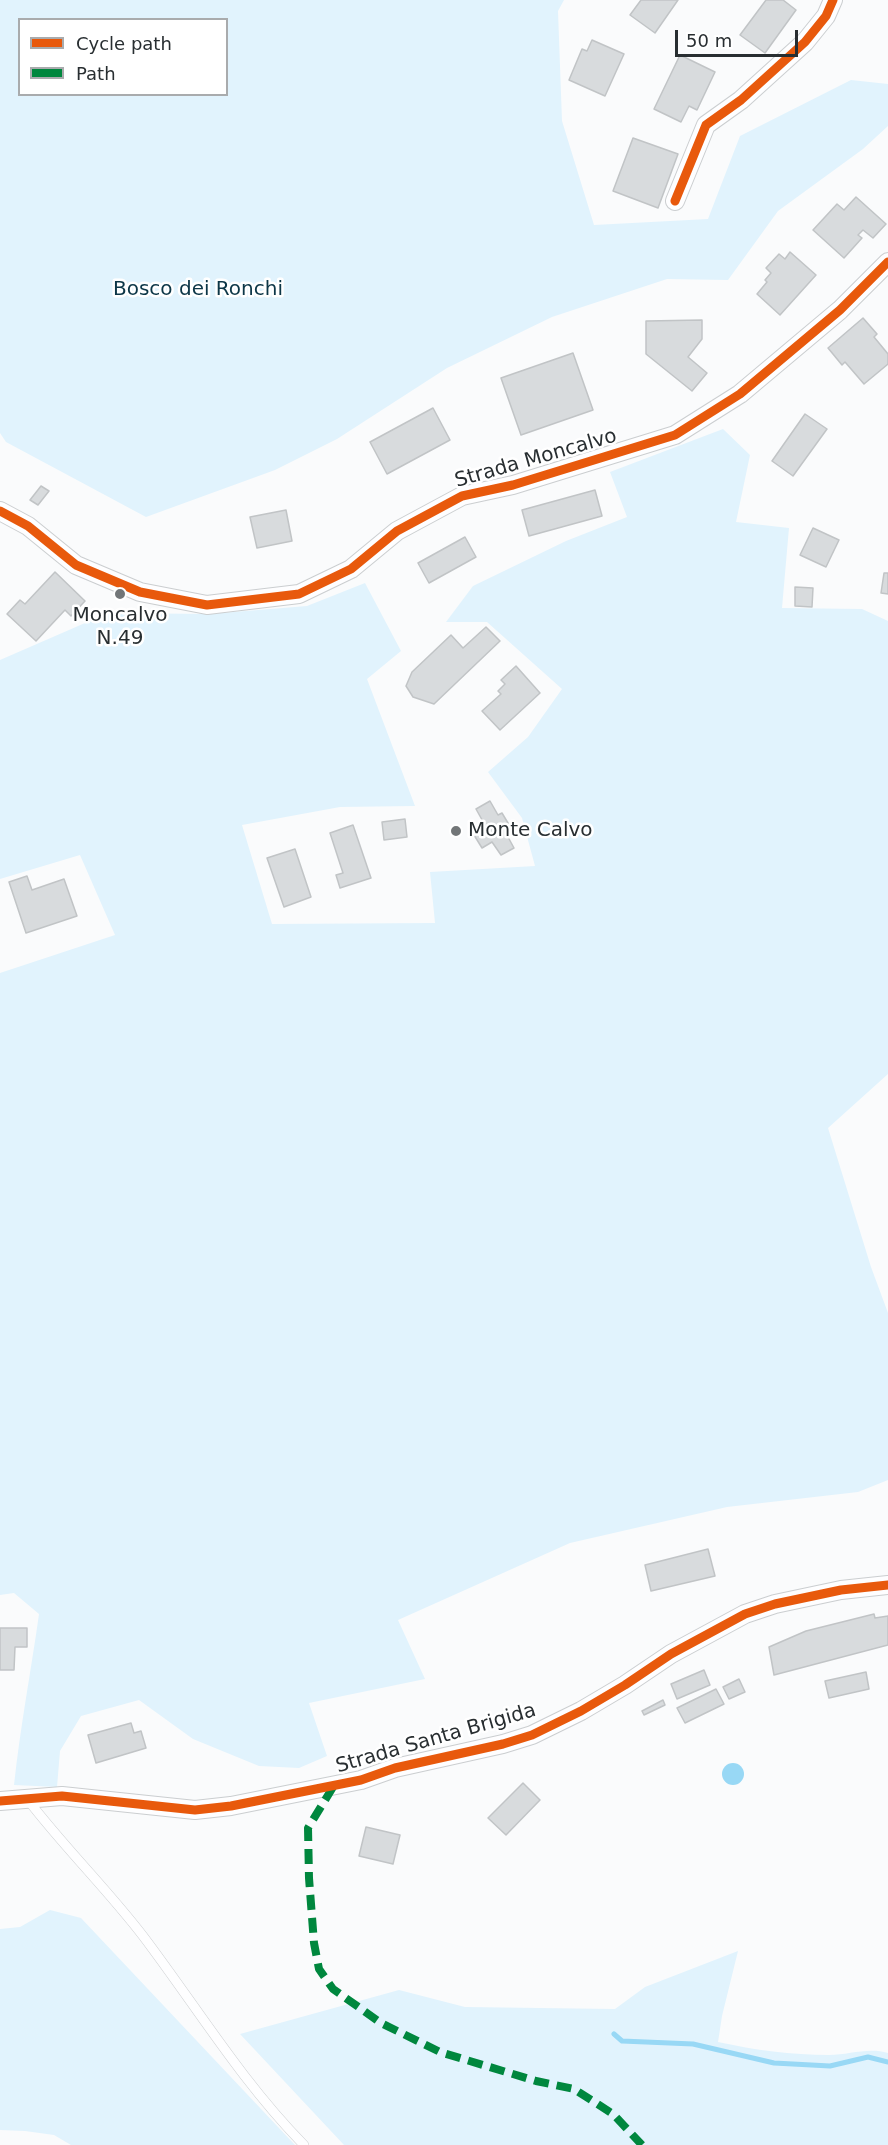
<!DOCTYPE html>
<style>
body{margin:0}
#map{position:relative;width:888px;height:2145px;overflow:hidden;background:#fafbfc;font-family:"DejaVu Sans",sans-serif}
canvas{display:block}
.legend{position:absolute;left:18px;top:18px;width:210px;height:78px;box-sizing:border-box;background:#fff;border:2px solid #a9abad;margin:0;padding:8px 10px;list-style:none;font-size:18px;color:#282e31}
.legend li{display:flex;align-items:center;gap:12px;height:30px}
.legend b{width:30px;border:2px solid #a9abad}
.scale{position:absolute;left:675px;top:30px;width:123px;height:27px;box-sizing:border-box;border:3px solid #282e31;border-top:0;padding-left:8px;font-size:18px;line-height:21px;white-space:nowrap;color:#282e31;-webkit-text-stroke:4px #fff;paint-order:stroke}
</style>
<div id="map">
<canvas width="888" height="2145"></canvas>
<ul class="legend">
<li><b style="height:8px;background:#e8590c"></b>Cycle path</li>
<li><b style="height:8px;background:#00873e"></b>Path</li>
</ul>
<div class="scale">50 m</div>
</div>
<script>
const g = document.querySelector('canvas').getContext('2d');
g.lineJoin = 'round';
function fill(path, color) { g.fillStyle = color; g.fill(path, 'evenodd'); }
function stroke(path, color, width, dash) { g.strokeStyle = color; g.lineWidth = width; g.lineCap = dash ? 'butt' : 'round'; g.setLineDash(dash || []); g.stroke(path); }
function write(font, color, halo, rows, align = 'center') {
  g.font = font + ' "DejaVu Sans",sans-serif'; g.lineWidth = 5; g.setLineDash([]); g.textBaseline = 'middle'; g.strokeStyle = halo; g.fillStyle = color; for (const [text, x, y, turn = 0] of rows) {
    g.save(); g.translate(x, y); g.rotate((+turn || 0) * Math.PI / 180); g.textAlign = isNaN(turn) ? turn : align; if (halo) g.strokeText(text, 0, 0); g.fillText(text, 0, 0); g.restore();
  }
}
const green = new Path2D(`
 M0,0H564L558,11L562,121L594,225L708,219L740,136L851,80L888,84V126L863,149L778,211L728,280L667,279L552,317L447,368L337,439L275,470L146,517L6,442L0,433ZM20,20H226V94H20Z
 M723,429L750,455L736,522L789,528L782,608L862,609L888,621V1074L828,1128L871,1267L888,1313V1480L858,1492L727,1507L570,1543L398,1620L425,1679L309,1703L327,1756L299,1768L259,1766L193,1739L139,1700L81,1716L60,1751L57,1787L14,1785C20,1728 31,1671 39,1614L14,1593L0,1595V973L115,935L80,855L0,879V660L108,613L209,614L307,606L365,583L401,651L367,679L415,806L340,807L242,825L272,924L435,923L430,872L535,866L522,818L488,772L528,737L562,689L487,622H446L473,586L566,541L627,517L610,472Z
 M50,1910L81,1918L295,2145H71L54,2135L25,2131L0,2130V1929L20,1927Z
 M738,1951L722,2016L718,2042C755,2050 791,2055 829,2055C849,2055 868,2047 888,2053V2145H344L240,2034L399,1990L465,2007L615,2009L645,1987Z`);
const water = new Path2D(`
 M722 1774a11 11 0 1 1 22 0a11 11 0 1 1-22 0Z`);
const stream = new Path2D(`
 M614,2034L622,2041L693,2044L774,2063L830,2066L868,2057L888,2062`);
const building = new Path2D(`
 M641,0H678L655,33L630,15Z
 M766,0H783L796,10L765,53L740,35Z
 M592,40L624,54L605,96L569,80L582,49L587,51Z
 M680,55L715,72L697,110L689,106L681,122L654,109Z
 M633,138L678,154L658,208L613,191Z
 M856,197L886,224L873,238L863,230L858,235L862,238L844,258L813,230L837,204L844,210Z
 M790,252L816,275L780,315L757,294L767,282L765,280L771,273L766,268L779,254L785,259Z
 M863,318L877,334L874,337L888,354V364L864,384L845,362L842,365L828,348Z
 M702,320V339L688,357L707,373L692,391L646,354V321Z
 M573,353L593,410L521,435L501,378Z
 M433,408L450,440L387,474L370,442Z
 M805,414L827,429L793,476L772,461Z
 M41,486L49,491L38,505L30,500Z
 M595,490L602,516L529,536L522,510Z
 M286,510L292,541L257,548L250,517Z
 M813,528L839,540L826,567L800,555Z
 M465,537L476,557L429,583L418,563Z
 M55,572L85,601L71,616L65,610L36,641L7,614L20,600L25,604Z
 M884,573H888V594L881,593Z
 M795,587L813,588L812,607L795,606Z
 M486,627L500,641L434,704L413,697L406,686L412,672L451,635L463,648Z
 M516,666L540,693L500,730L482,711L501,694L498,691L505,684L501,680Z
 M490,801L498,815L502,813L514,833L508,837L514,848L501,855L492,842L482,848L474,835L486,827L476,809Z
 M405,819L407,837L384,840L382,822Z
 M353,825L371,878L340,888L336,875L343,873L330,833Z
 M295,849L311,897L284,907L267,858Z
 M27,876L32,890L64,879L77,916L26,933L9,882Z
 M708,1549L715,1576L651,1591L645,1565Z
 M874,1614L875,1618L888,1616V1645L774,1675L769,1647L806,1631Z
 M0,1628H27V1647H15L14,1670H0Z
 M704,1670L710,1685L677,1699L671,1684Z
 M866,1672L869,1689L829,1698L825,1681Z
 M739,1679L745,1692L729,1699L723,1687Z
 M716,1689L724,1704L685,1723L677,1708Z
 M663,1700L665,1705L644,1715L642,1711Z
 M131,1723L134,1733L141,1731L146,1748L96,1763L88,1735Z
 M523,1783L540,1800L506,1835L488,1818Z
 M366,1827L400,1835L393,1864L359,1856Z`);
const lane = new Path2D(`
 M28,1800C64,1847 107,1889 143,1936C196,2006 242,2082 304,2145`);
const street = new Path2D(`
 M675,201L706,125L741,100L805,42L826,16L833,0
 M0,511L28,526L76,565L140,592L207,605L299,594L351,569L397,531L462,496L513,485L675,435L740,394L840,310L888,262
 M0,1801L62,1796L195,1810L231,1806L361,1780L395,1768L503,1744L532,1735L581,1711L625,1685L671,1654L745,1614L775,1604L841,1590L888,1585`);
const quiet = new Path2D(`
 M333,1787L308,1828L309,1878L314,1943L319,1969L333,1989L381,2023L440,2052L536,2081L574,2089L613,2114L642,2145`);
const cycleway = new Path2D(`
 M675,201L706,125L741,100L805,42L826,16L833,0
 M0,511L28,526L76,565L140,592L207,605L299,594L351,569L397,531L462,496L513,485L675,435L740,394L840,310L888,262
 M0,1801L62,1796L195,1810L231,1806L361,1780L395,1768L503,1744L532,1735L581,1711L625,1685L671,1654L745,1614L775,1604L841,1590L888,1585`);
const markers = [
 [120,594,6,"#727678"],
 [456,831,6,"#727678"]
];
const parkNames = [
 ["Bosco dei Ronchi",198,290]
];
const streetNames = [
 ["Strada Moncalvo",536,459,-16],
 ["Strada Santa Brigida",436,1739,-16]
];
const poiNames = [
 ["Moncalvo",120,616],
 ["N.49",120,639],
 ["Monte Calvo",468,831,"left"]
];
fill(green, '#e1f3fd');
fill(water, '#98d8f5');
stroke(stream, '#98d8f5', 5);
fill(building, '#d8dbdd');
stroke(building, '#c1c4c6', 1.5);
stroke(lane, '#cbced0', 10);
stroke(street, '#cbced0', 20);
stroke(lane, '#fefeff', 9);
stroke(street, '#fefeff', 18);
stroke(quiet, '#00873e', 8, [15, 8]);
stroke(cycleway, '#e8590c', 9);
for (const [x, y, r, color] of markers) { const dot = new Path2D(); dot.arc(x, y, r, 0, 2 * Math.PI); g.fillStyle = color; g.fill(dot); stroke(dot, '#fff', 2); }
write('20px', '#0c3647', '#fff', parkNames);
write('20px', '#282e31', '#fff', streetNames);
write('20px', '#282e31', '#fff', poiNames);
</script>
